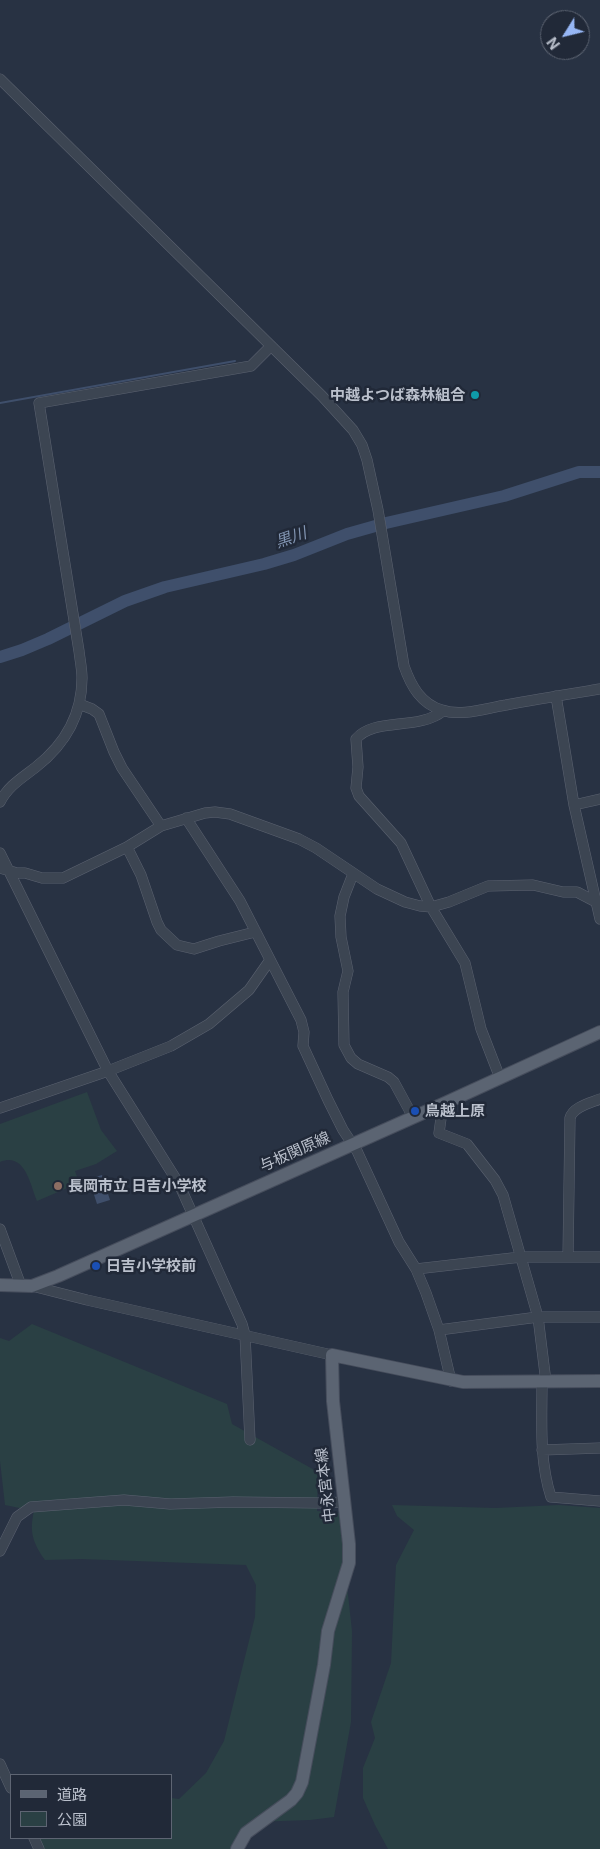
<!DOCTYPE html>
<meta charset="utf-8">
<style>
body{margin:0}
#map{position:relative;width:600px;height:1849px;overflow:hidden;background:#283243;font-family:Inter,"Noto Sans JP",sans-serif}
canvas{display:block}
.legend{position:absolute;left:10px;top:1774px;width:162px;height:65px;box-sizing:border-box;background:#212938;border:1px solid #5e6573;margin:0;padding:6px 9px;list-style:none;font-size:15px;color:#bac0cc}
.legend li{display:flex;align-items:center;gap:10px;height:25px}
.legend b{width:25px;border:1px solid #5e6573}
.north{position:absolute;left:540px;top:10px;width:50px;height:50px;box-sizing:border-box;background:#212938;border:1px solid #5e6573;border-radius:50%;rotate:234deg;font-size:14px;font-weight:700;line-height:20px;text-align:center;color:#bac0cc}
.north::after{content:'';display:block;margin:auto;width:18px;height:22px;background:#96b6f5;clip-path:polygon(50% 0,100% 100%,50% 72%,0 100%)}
</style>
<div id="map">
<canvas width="600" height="1849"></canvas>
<ul class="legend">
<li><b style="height:6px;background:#5b6472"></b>道路</li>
<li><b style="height:14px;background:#2a4044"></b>公園</li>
</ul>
<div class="north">N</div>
</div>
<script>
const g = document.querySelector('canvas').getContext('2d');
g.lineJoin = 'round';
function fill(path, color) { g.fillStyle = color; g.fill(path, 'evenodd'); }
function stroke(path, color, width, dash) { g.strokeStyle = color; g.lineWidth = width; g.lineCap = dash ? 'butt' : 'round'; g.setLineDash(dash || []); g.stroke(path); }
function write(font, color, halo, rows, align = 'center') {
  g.font = font + ' Inter,"Noto Sans JP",sans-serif'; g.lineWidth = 5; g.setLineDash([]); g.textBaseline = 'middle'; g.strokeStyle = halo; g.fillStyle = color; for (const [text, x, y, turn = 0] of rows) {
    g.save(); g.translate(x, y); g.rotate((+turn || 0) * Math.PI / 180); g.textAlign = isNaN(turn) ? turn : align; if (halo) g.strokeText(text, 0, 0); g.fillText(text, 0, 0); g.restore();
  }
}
const green = new Path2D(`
 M87,1092L101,1130L117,1151L96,1164L75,1171L79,1183L37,1201C30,1184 25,1152 0,1162V1124Z
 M32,1324L227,1404L232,1424L318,1472L317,1511L339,1513L352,1631L351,1722L334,1817L310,1820L254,1822L233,1849H33L29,1838H171V1798L179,1799L206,1773L224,1741L255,1617L256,1585L246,1565L81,1559L45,1560C33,1543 29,1532 34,1511L5,1505L0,1461V1338L9,1341Z
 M392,1505L495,1508L559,1505L600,1508V1849H388L375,1825L363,1798V1768L375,1738L371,1722L391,1663L396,1565L414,1530L397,1516Z`);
const water = new Path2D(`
 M102,1175L110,1200L97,1204L89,1179Z`);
const stream = new Path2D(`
 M0,403L235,361`);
const river = new Path2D(`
 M0,657L22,650L48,639L125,601L165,587L264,564L294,555L347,534L386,523L504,496L579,472H600`);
const minor = new Path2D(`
 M0,79L322,396L353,430L362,445L367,460L378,510L404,666C411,686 421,704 442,710C461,717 487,708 506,705C537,699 569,694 600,689
 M556,696L574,805L600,919
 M79,704L92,709L99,714L114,752L122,768L161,826
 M443,711C418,731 374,717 356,739L358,767L356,788L359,796L401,843L431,907L465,963L481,1029L500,1078
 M0,802C8,786 22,778 36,767C64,745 82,715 82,678C82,669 80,660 79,651L39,403L251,366L271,346
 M574,805L600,799
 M186,818L240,901L301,1020L304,1032L303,1046L328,1100L343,1130L357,1151L399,1242L416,1269L426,1293L439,1330L451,1381
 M127,847L141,875L157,922L161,930L177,945L194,949L219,941L255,932
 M0,853L108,1071L179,1184L242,1324L245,1335L250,1440
 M0,868L17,873H25L42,878H63L127,847L161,826L205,813L215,812L230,814L299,839L316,848L377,889L405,902L420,906L431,907L449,902L488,886L533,885L563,892H577L600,904
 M353,874L344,897L340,916L341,937L348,971L343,992L344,1045L351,1058L358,1064L388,1077L394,1082L413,1117
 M443,1104L439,1133L467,1144L495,1180L503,1195L538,1317L546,1382
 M0,1108L108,1071L171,1046L209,1024L249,990L270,960
 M0,1229L21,1286
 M568,1257L570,1118C573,1107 590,1103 600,1099
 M416,1269L521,1257H600
 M32,1286L87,1300L332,1355
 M439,1330L538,1317H600
 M542,1382C542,1421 539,1460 551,1497L600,1501
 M542,1450L600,1448
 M0,1551L17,1517L31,1507L124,1500L170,1504L233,1502L321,1503L344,1502
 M0,1764L11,1788
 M34,1838L39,1849`);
const major = new Path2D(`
 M0,1285L32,1286L58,1276L443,1104L600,1032
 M237,1849L246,1833L291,1800L297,1793L302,1782L324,1665L328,1631L349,1563V1544L333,1401L332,1355L463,1382L600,1381`);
const markers = [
 [475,395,5,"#0f9aa8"],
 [415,1111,5,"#1a4fb4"],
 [58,1186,5,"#8d6e63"],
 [96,1266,5,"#1a4fb4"]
];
const poiNames = [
 ["中越よつば森林組合",465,395,"right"],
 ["鳥越上原",425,1111],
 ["長岡市立 日吉小学校",68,1186],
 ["日吉小学校前",106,1266]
];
const streetNames = [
 ["与板関原線",295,1152,-24],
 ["中永宮本線",326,1485,-97]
];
const waterNames = [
 ["黒川",291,538,-19]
];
fill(green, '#2a4044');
fill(water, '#3f4f6b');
stroke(stream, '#3f4f6b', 2);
stroke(river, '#3f4f6b', 12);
stroke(minor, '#5b6270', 11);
stroke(major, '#464d5c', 14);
stroke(minor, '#3c4552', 10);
stroke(major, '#5b6472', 12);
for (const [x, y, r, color] of markers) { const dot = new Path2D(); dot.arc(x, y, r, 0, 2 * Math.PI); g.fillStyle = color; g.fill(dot); stroke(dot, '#212938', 2); }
write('bold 15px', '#bac0cc', '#212938', poiNames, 'left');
write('15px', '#bac0cc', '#212938', streetNames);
write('italic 16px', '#8295b2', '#212938', waterNames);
</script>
